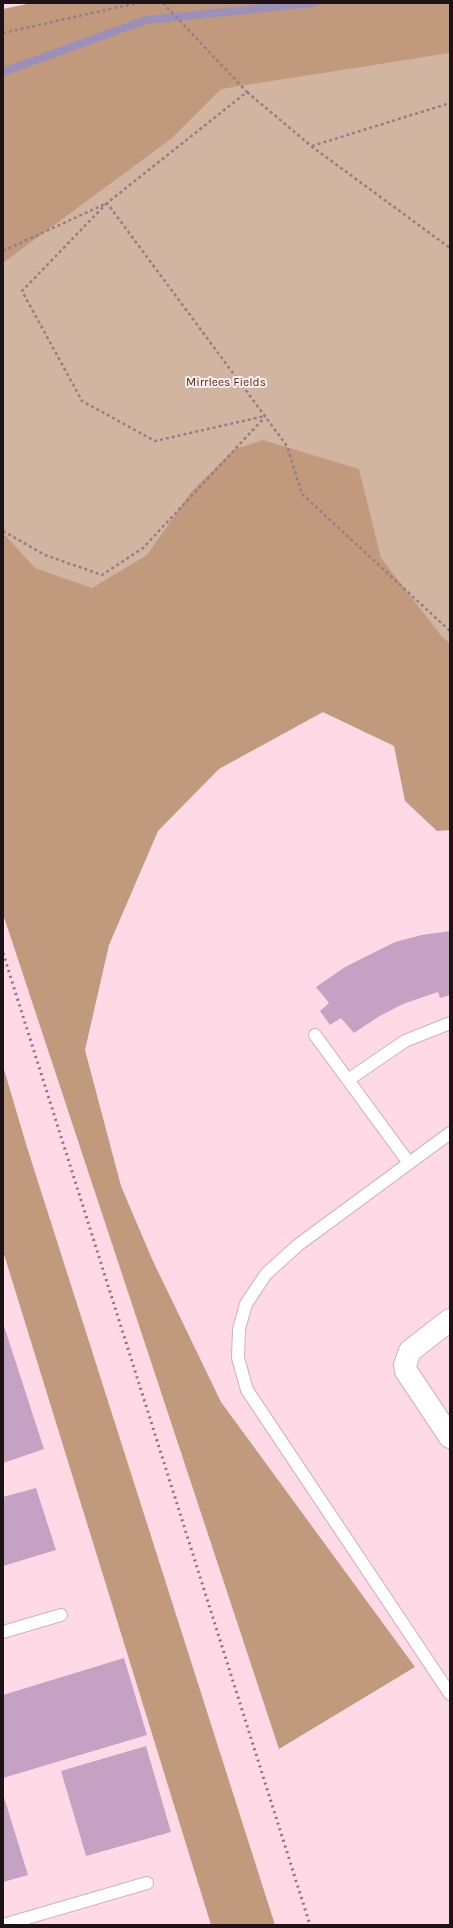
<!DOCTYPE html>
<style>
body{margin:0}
#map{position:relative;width:453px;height:1928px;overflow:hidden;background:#ffdae6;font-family:Karla,sans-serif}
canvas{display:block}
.frame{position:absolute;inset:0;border:4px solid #1f1217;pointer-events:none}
</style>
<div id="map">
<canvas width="453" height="1928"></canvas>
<div class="frame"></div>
</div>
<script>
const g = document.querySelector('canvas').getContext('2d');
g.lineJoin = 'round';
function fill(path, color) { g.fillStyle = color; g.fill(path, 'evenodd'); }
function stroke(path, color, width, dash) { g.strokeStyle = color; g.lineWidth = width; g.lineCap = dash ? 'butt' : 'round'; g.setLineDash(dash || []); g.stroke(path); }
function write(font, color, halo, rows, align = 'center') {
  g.font = font + ' Karla,sans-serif'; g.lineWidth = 4; g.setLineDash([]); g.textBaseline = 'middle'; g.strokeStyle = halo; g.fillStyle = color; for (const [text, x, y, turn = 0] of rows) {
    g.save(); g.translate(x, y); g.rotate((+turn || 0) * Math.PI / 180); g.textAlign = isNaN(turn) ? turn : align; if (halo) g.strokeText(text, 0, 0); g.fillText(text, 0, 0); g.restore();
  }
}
const green = new Path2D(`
 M450,4V772L323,712L3,826V54Z`);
const forest = new Path2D(`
 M32,3H450V53L221,89L172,138L3,263V9Z
 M263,440L359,469L381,558L443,638L450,643V830L437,831L405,801L394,746L323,712L219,769L158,831L109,945L85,1050L121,1186L152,1259L221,1402L415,1667L279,1749L3,914V533L35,568L92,588L147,555L191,492L235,449Z
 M3,1066L26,1144L275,1925H211L3,1251Z`);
const stream = new Path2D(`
 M3,72L146,20L313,3`);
const building = new Path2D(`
 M450,931V995L440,998L438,992L403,1004L378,1017L354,1033L341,1018L330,1025L320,1011L329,1003L316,987L345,967L395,942L422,935Z
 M3,1323L44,1449L3,1463Z
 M36,1488L56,1550L3,1566V1497Z
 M124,1658L147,1735L3,1778V1695Z
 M146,1746L171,1832L86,1856L61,1771Z
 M3,1794L28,1875L3,1882Z`);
const path = new Path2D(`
 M163,3L247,92L107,203L287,446L302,494L450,631
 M3,33L137,3
 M247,92L311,146L450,248
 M312,146L450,103
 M107,203L22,291L82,401L155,441L265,416
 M3,251L105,204
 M3,531L45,555L102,575L143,548L265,417`);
const lane = new Path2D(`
 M315,1035L409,1163
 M348,1080L405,1041L450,1023
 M450,1133L298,1245L266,1274L246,1304L239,1329L238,1358L247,1390L450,1694
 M3,1632L61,1615
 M3,1925L147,1883`);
const street = new Path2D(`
 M450,1320L410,1351L405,1365L406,1371L450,1437`);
const rail = new Path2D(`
 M3,953L310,1925`);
const parkNames = [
 ["Mirrlees Fields",226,383]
];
fill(green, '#d1b5a1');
fill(forest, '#c19a7e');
stroke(stream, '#9a90b9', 8);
fill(building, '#c5a2c4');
stroke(lane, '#d3b0bb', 14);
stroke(street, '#d3b0bb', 24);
stroke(path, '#977d86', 2.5, [3, 3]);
stroke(lane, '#fff', 12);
stroke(street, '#fff', 22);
stroke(rail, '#8a727a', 3, [2, 4]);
write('12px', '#542d0a', '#fdeef3', parkNames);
</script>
